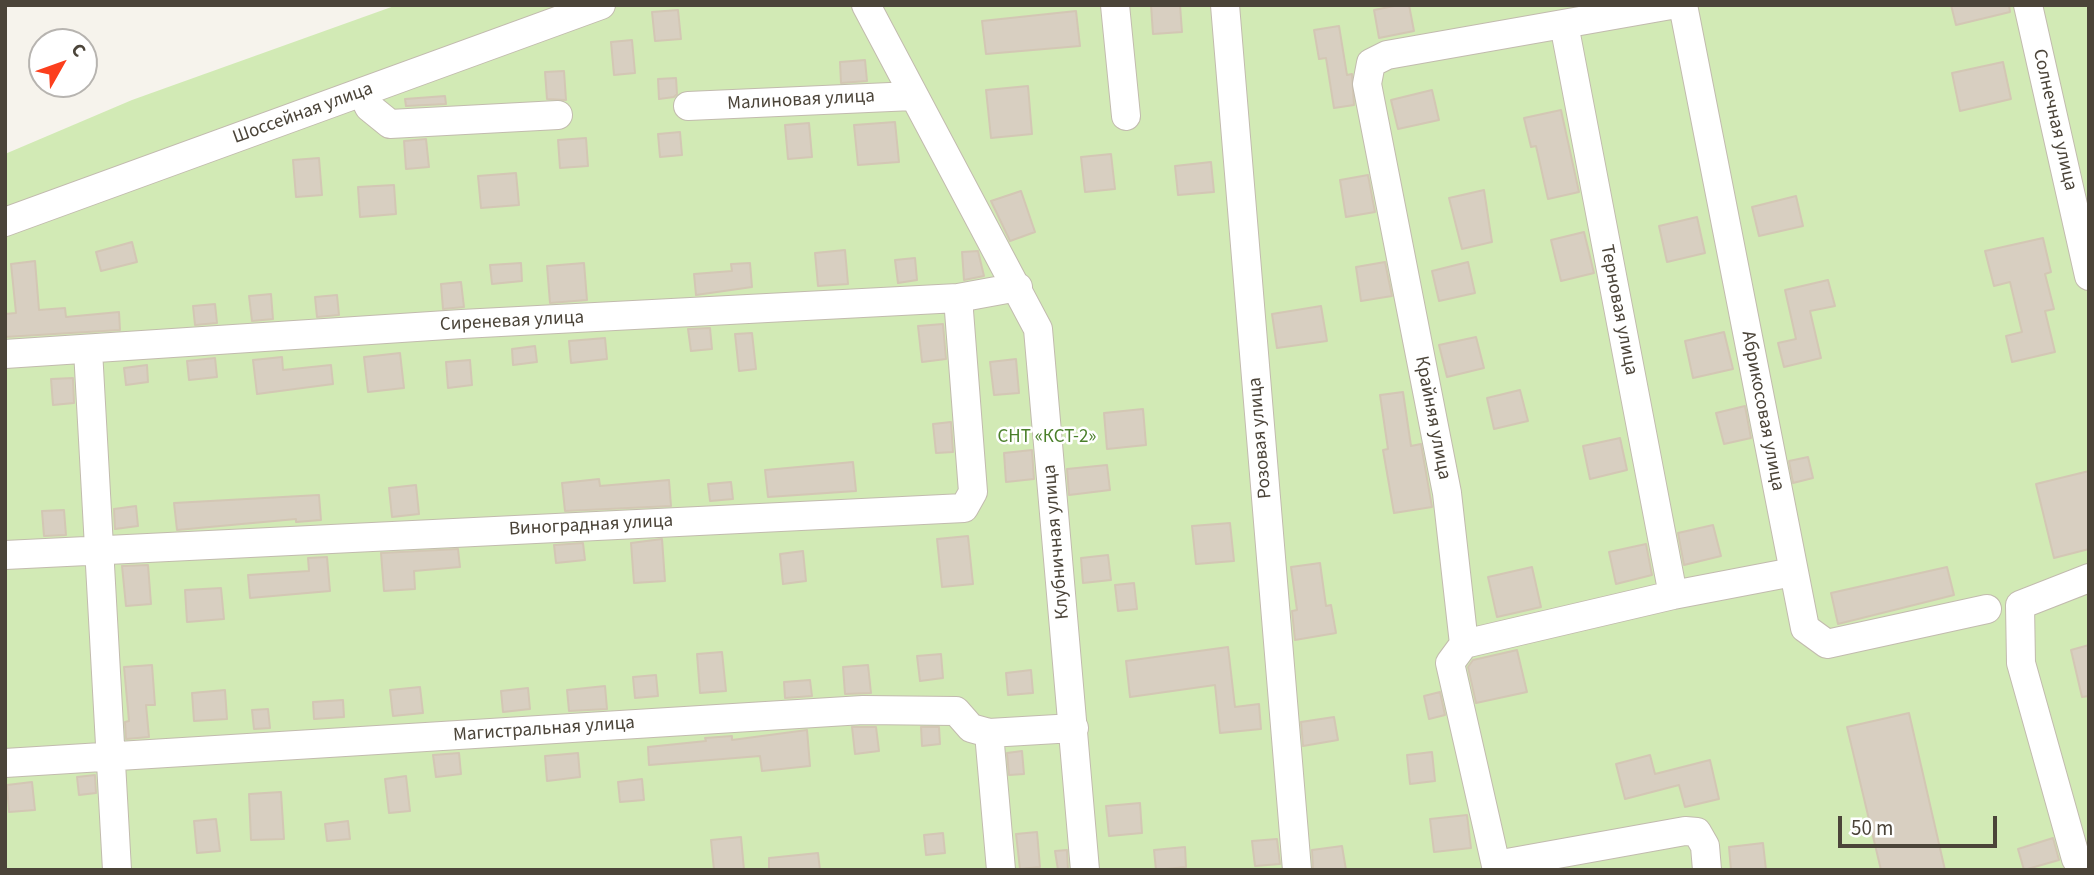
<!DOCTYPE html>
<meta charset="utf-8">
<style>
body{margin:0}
#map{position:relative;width:2094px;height:875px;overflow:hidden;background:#f6f3ec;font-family:"Source Sans 3",sans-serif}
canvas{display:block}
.frame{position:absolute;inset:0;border:7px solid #4b4439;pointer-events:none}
.north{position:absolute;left:28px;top:28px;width:70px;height:70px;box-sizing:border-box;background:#fff;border:2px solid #b7b4b0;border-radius:50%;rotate:50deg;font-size:19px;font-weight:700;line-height:28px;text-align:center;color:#4b4439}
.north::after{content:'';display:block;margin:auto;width:24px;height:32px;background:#fc3f1d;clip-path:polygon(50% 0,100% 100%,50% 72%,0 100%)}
.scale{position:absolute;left:1838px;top:816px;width:159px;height:32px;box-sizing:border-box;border:4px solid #4b4439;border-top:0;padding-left:9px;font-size:21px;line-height:24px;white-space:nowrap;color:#4b4439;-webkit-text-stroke:5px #fff;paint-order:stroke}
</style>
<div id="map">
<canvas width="2094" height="875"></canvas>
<div class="frame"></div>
<div class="north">С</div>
<div class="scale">50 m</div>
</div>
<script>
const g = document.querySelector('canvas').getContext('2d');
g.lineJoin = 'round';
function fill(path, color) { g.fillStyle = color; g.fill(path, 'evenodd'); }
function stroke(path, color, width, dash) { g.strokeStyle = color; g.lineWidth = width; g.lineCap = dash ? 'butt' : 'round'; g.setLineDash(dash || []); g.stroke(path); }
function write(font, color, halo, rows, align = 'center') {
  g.font = font + ' "Source Sans 3",sans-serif'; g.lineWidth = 5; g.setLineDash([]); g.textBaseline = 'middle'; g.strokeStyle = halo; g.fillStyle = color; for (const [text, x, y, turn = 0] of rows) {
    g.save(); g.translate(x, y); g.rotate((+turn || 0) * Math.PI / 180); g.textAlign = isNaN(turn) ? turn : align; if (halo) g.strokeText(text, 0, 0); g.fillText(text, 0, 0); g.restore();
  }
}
const green = new Path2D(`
 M397,5H2089V870H5V154L132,100Z`);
const building = new Path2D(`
 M1151,5H1180L1182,32L1153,34Z
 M1399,5H1409L1414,31L1379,38L1374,10Z
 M1951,5H2009L2010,12L1956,25Z
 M678,10L681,39L655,41L652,12Z
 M1076,11L1080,46L986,54L982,21Z
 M1339,26L1347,75L1352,74L1354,105L1334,108L1326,58L1319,59L1314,30Z
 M632,40L635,73L614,75L611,42Z
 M865,60L867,81L841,83L840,62Z
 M2003,62L2011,99L1960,111L1952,73Z
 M564,71L566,100L547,99L545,72Z
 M676,78L677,94L674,97L659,99L658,79Z
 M1028,86L1032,134L991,138L986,90Z
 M1432,90L1439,120L1398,129L1391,100Z
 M445,96L446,104L406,106L405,99Z
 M1561,110L1579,192L1548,199L1536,146L1531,147L1524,118Z
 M895,122L899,162L858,165L854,125Z
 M809,123L812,157L788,159L785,125Z
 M680,132L682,155L660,157L658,134Z
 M586,138L588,166L560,168L558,140Z
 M426,139L429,167L406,169L404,141Z
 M1111,154L1115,189L1085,192L1081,157Z
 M319,158L322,195L296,197L293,160Z
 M1211,162L1214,192L1178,195L1175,166Z
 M516,173L519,205L481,208L478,176Z
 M1368,175L1375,212L1346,217L1340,180Z
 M394,185L396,214L360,217L358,187Z
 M1484,190L1492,242L1462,249L1449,198Z
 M1021,191L1035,232L1010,241L991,201Z
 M1796,196L1803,226L1759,236L1752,207Z
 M1697,217L1705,253L1667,262L1659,226Z
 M1584,232L1594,273L1561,281L1551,240Z
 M2043,238L2051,272L2045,274L2054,309L2045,311L2055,352L2012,362L2006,336L2022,332L2010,282L1994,286L1985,251Z
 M132,242L137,262L101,271L96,252Z
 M845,250L848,284L818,286L815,253Z
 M978,251L984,276L964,280L962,252Z
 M915,258L917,280L898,283L895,260Z
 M35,261L39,310L65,308L66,317L119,312L120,330L5,337V314L16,313L11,264Z
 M1385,262L1392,296L1361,301L1356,267Z
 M1468,262L1475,293L1439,301L1432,271Z
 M521,263L522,281L492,284L490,265Z
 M584,263L587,300L550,303L547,266Z
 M750,263L752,287L696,295L694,274L732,271L731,264Z
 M1828,280L1835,306L1810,311L1821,358L1784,367L1778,343L1796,339L1785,290Z
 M461,282L464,307L443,309L441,284Z
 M271,294L273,319L252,321L249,296Z
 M337,295L339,315L317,317L315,297Z
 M215,304L217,323L195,325L193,306Z
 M1321,306L1327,341L1277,348L1272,314Z
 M943,324L946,359L922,362L918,326Z
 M710,328L712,349L691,351L688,329Z
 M1724,332L1733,369L1693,378L1685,341Z
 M752,333L756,369L739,371L735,334Z
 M1476,337L1484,368L1447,377L1439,345Z
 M605,338L607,359L571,363L569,341Z
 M535,346L537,362L513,365L512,349Z
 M400,353L404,388L368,392L364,357Z
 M282,357L283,370L331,365L333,384L257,394L253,360Z
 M215,358L217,377L189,380L187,361Z
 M1016,359L1019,393L994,395L990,362Z
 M470,360L472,385L448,388L446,362Z
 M147,365L148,382L126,385L124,368Z
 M73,378L74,403L53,405L51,379Z
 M1520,390L1528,421L1494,429L1487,398Z
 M1403,392L1411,446L1421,444L1432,507L1394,513L1383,450L1388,449L1380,395Z
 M1745,406L1751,438L1724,444L1716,413Z
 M1143,409L1146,445L1107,449L1104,413Z
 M951,422L953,452L936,453L933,424Z
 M1620,438L1627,470L1590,479L1583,446Z
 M1032,450L1034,479L1006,482L1004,453Z
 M1808,457L1813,478L1793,483L1789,461Z
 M853,462L856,491L768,497L765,470Z
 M1107,465L1110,490L1069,495L1067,469Z
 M2089,471V549L2054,558L2036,484Z
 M599,479L600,486L669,480L671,506L565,511L562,483Z
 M731,482L733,499L710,501L708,484Z
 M416,485L419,514L392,517L389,488Z
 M319,495L321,520L296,522V519L177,530L174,503Z
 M136,506L138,526L115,529L114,509Z
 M64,510L66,535L44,536L42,511Z
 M1230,523L1234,561L1196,564L1192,526Z
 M1713,525L1721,556L1684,565L1678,533Z
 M968,536L973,584L942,587L937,539Z
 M662,539L665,581L634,583L631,543Z
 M583,543L585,560L556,563L554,545Z
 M1646,544L1652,575L1616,584L1609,552Z
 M458,549L460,567L414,571L415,589L384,591L381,553Z
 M803,551L806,581L783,584L780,554Z
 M1108,555L1111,580L1083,583L1081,558Z
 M327,557L330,591L250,598L248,575L309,571L308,558Z
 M1320,563L1326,606L1331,605L1336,633L1295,640L1292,611L1297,610L1291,567Z
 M148,565L151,604L126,606L122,566Z
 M1532,567L1541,607L1497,617L1488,577Z
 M1947,567L1954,595L1838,624L1831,593Z
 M1134,583L1137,609L1118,611L1115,585Z
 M221,588L224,619L187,622L185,590Z
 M2089,645V696L2082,697L2071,650Z
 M1228,647L1235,707L1259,704L1261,729L1220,733L1215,685L1130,697L1126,661Z
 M1517,650L1527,692L1476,703L1468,667L1473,660Z
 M722,652L726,691L700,693L697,654Z
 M941,654L943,678L920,681L917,656Z
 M152,665L155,705H146L149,737L126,739L125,722L129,721L124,667Z
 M868,665L871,693L845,694L843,667Z
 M1031,670L1033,693L1008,695L1006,673Z
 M656,675L658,696L635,698L633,677Z
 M810,680L812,696L785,698L784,682Z
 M605,686L607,709L569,711L567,690Z
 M420,687L423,713L393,716L390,690Z
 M528,688L530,709L503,712L501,691Z
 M225,690L227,719L194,721L192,693Z
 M1440,692L1445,715L1429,719L1424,696Z
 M343,700L344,717L314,719L313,702Z
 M268,709L270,728L254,729L252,710Z
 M1909,713L1945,870H1881L1847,727Z
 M1334,717L1338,740L1303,746L1301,722Z
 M852,727H876L879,751L855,754Z
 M921,727H939L940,744L922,746Z
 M807,730L810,766L762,771L760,756L649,765L648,747L706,741L705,738L732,736V740Z
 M1022,751L1024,774L1009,775L1007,753Z
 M1432,752L1435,781L1410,784L1407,755Z
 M459,753L461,774L436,777L433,755Z
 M578,753L580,777L547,781L545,756Z
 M1650,755L1655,774L1710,760L1719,799L1685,807L1679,785L1625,799L1616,764Z
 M95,775L96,793L79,795L77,777Z
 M406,776L410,811L389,813L385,779Z
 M642,779L644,800L620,802L618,782Z
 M32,782L35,810L9,812L7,785Z
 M281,792L284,839L251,840L249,794Z
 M1140,803L1142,833L1109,836L1106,806Z
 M1467,815L1471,848L1434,852L1430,819Z
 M216,819L220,851L197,853L194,821Z
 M348,821L350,839L327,841L325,824Z
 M1037,832L1040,867L1020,869L1016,834Z
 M943,833L945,853L926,855L924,835Z
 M741,837L744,870H714L711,840Z
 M2053,838L2059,860L2024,870L2018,849Z
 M1277,839L1280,864L1255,866L1252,841Z
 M1763,843L1766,870H1731L1729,847Z
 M1342,846L1346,870H1313L1312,850Z
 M1185,847L1186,867L1156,870L1154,850Z
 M1067,850L1068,870H1058L1055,851Z
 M818,853L820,870H769V858Z`);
const minor = new Path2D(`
 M866,5L1038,329L1085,870
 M1115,5L1126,116
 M1225,5L1297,870
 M1683,5L1805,628L1827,644L1987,609
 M2028,5L2089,276
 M1564,24L1673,595
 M362,93L369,107L390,124L558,115
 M688,106L913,96
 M5,222L601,5
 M88,350L117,870
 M5,354L462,324L958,298L1018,287
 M5,555L964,508L973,492L958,298
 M1464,644L1673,595L1793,572
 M989,733L1001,870
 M5,763L863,710L956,711L971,728L989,733L1074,728
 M2076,859L2021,663L2020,605L2089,578
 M1496,865L1685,831L1697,832L1705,846L1707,870
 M1497,870L1450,663L1464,644L1447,493L1367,84L1371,63L1387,55L1671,5`);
const streetNames = [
 ["Малиновая улица",801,101,-3],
 ["Шоссейная улица",303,114,-20],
 ["Солнечная улица",2054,120,77],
 ["Терновая улица",1618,310,79],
 ["Сиреневая улица",512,322,-3],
 ["Абрикосовая улица",1762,411,79],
 ["Крайняя улица",1432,418,79],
 ["Розовая улица",1261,438,-95],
 ["Виноградная улица",591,526,-3],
 ["Клубничная улица",1057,542,-95],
 ["Магистральная улица",544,730,-4]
];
const parkNames = [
 ["СНТ «КСТ-2»",1047,438]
];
fill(green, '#d2eab5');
fill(building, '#d8cfc1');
stroke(building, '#d3c7b4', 2);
stroke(minor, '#c2bbae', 30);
stroke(minor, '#fff', 28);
write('19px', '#4b4439', '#fff', streetNames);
write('19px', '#4a7f2a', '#fff', parkNames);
</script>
